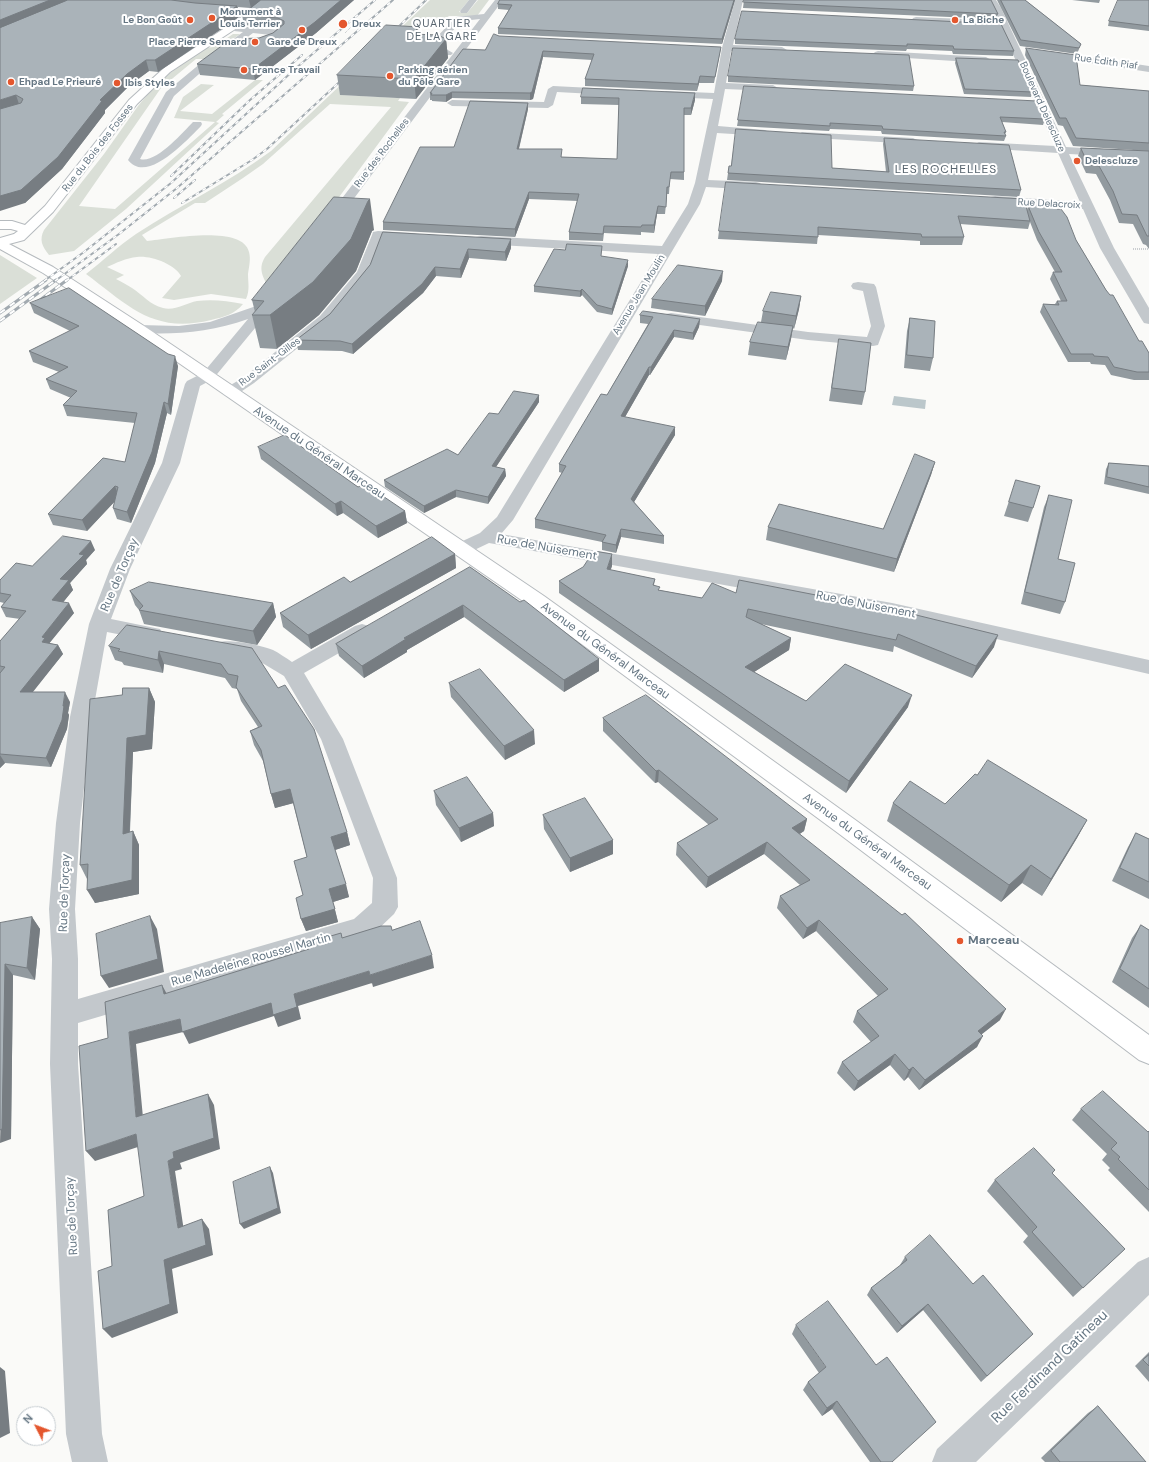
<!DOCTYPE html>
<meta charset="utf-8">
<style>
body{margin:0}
#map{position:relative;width:1149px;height:1462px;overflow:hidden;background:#fafaf8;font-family:"DM Sans",sans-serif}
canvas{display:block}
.north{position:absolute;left:16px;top:1406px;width:40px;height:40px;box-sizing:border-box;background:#fff;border:1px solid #c1c8cd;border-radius:50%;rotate:312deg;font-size:11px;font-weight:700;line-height:16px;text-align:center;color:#657683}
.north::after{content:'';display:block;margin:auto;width:14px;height:18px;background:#e4572e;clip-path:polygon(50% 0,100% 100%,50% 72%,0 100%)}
</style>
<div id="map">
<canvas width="1149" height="1462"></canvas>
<div class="north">N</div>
</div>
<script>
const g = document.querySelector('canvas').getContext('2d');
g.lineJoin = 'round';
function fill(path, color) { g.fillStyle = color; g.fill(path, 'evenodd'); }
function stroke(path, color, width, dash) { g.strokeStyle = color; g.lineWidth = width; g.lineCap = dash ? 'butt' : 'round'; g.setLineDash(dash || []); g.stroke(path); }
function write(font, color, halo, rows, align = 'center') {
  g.font = font + ' "DM Sans",sans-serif'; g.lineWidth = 4; g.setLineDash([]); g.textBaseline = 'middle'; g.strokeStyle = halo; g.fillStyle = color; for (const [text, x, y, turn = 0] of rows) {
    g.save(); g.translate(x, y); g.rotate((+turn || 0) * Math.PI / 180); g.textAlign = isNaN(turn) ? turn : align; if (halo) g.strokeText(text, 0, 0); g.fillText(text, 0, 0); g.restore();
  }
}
const green = new Path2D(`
 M430,0H469L459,12L467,13L478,0H489L477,16H449L446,18L427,17L341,95L400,98L398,101L409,102L270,291C264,278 257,270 265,257L391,107L330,104L263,164L243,178L205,203H195L142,235L147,241C167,239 243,224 249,252C251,259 249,267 248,274C248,283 250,290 246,299L211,294L174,300L162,298L181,276C175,264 150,255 137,257C126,258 116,263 107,267L124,275L116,279C122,282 127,285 132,288C143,295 150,305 163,308C175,311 186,303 197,301C213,299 227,301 243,304C235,314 224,317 211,320C153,334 129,306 86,274C103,261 118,246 136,234C180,205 228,183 271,151Z
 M233,34H240L205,59H196L161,88L79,206L115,209L215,122L174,118L183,97L201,84L214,85L180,111L212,114L255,80H263L222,114L224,115L216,122L219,123L126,209L74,251L49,255C42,246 39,240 44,230L104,154L138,106L153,88L170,73L203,48L214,47Z
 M0,255L37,278L0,304Z`);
const water = new Path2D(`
 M894,396L926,400L925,409L892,405Z`);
const pathFar1 = new Path2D(`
 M345,33L351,27`);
const path = new Path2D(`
 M1133,249H1149`);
const minor = new Path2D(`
 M469,0H477L467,13H461L460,11Z
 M495,0H503L334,225H326L324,222L326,219L480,19L462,21L439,45L453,53L451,55H445L430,48L428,46L430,44L456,17L484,14Z
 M735,0H743L733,45L782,47L787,50L782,53L731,51L726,83L773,85L778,88L773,91L725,89L718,126L765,130L770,133L765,136L717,133L708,180L756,182L760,183L762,186L760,189L756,190L706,187L700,204L513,520L501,534L892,603L1149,660V674L892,615L489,543L468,553L461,555L454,553L452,549L454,545L480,533L497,517L658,254L481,244L476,243L475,240L476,237L481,236L662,246L688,204L695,183L713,99L666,97L661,94L666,91L714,93L722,48Z
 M988,0H996L1001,8L1066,147L1149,152V158L1069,154L1114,248L1149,308V324L1144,323L1142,320L1100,248L1083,209L995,204L991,203L989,200L991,197L995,196L1080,202L1058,153L979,148L973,145L979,142L1055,146Z
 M208,7L253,10L257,13L253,16L205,12L204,10Z
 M916,17L989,20L993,23L989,26L913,22L912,20L913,18Z
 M237,26L280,30L285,33C279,40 266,50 257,48L255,46L257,44L271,35L253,33L207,67L174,96L140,159C156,164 183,132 193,122H201L202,124L201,126C188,139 147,185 128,160L166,92L201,63L243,32L234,31L232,29Z
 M878,51L986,57L991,60L986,63L875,56L873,54L875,52Z
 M1048,51L1149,66V72L1045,56L1043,54Z
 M553,86L612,89L617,92L612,95L557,92L553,105L548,108L452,106L447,103L452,100L544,102L548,89Z
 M802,132L913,138L919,141L913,144L798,137L797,135Z
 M378,231L412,233L417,234L418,237L417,240L412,241L383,239L370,273L330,322L254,383L236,395L230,397L224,395L222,392L224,389L244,377L320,316L357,272L372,235L373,232Z
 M858,282L874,284L876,287L885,326L878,345L873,346L808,340L671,321L666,320L664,317L666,314L671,313L808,332L867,337L871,326L863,291L853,289L851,286L853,283Z
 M272,295L277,296L279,299L213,379L200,386L180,463L130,569L111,619L160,629L163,634L160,639L153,641L107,632L92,717L80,823L75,909L78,959V999L354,919L372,903L373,878L321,739L284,676L259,661L219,652L216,647L219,642C230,639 261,645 273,650C279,653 286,658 292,662L355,626L362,624L369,626L372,631L369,636L304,673L343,739L397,878L398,907L394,914L371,936L78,1023V1064L102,1434L108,1462H72L66,1434L50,1064L52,959L49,909L56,823L70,717L89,624L110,569L162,463L185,384L187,381L203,373L248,319C211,332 177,335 139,333L134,332L132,329L134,326L139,325L179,326L210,322L259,305L267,296Z
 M1149,1257V1295L976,1462H932L937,1449L1138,1262Z`);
const major = new Path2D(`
 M264,0H273L249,20L170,72L137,104L53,212L24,240L9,244L53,267L144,326L544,596L854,819L1149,1035V1064L1139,1060L838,833L530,606L134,332L43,273L0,249V238L14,234L18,231L11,229H0V221H12L25,225L45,206L129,100L164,68L243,16Z`);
const railFar1 = new Path2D(`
 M391,34L426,0
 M171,176L250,100L302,55
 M174,198L195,180
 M182,203L252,160L267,149L347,75
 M44,281L84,252L171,183L295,69L375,0
 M55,281L119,234L177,188L393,0
 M66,281L116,244`);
const rail = new Path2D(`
 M36,303L67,280
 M0,313L46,280
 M0,321L56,280`);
const wall = new Path2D(`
 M0,0H354L316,33L255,80L200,75L197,64L273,33L278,28L244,25L242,15L250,8L238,7L239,17L158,72L149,71L130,85L105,110V113L62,169L25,203Z
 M735,0L722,44L498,34V28L509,10L498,9V4Z
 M744,0L998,14L996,19L743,8Z
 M997,0H1025L1081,44L1077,54L1020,46Z
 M1072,0H1100L1099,3Z
 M1149,0V31L1108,26L1109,21Z
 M742,11L1014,51L1013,56L953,54L952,51L907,49L906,51L735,44V39Z
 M420,34L446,39L448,58L416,99L340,95L337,75Z
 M721,47L720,53L714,83H699L697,91L585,86V79L592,60L543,57L533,99L530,100L452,98L446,102L432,101V100H430V93L485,50Z
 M1026,48L1080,85L1149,91V151L1073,146L1063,126L1058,125L1025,55Z
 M956,58L1032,92L1031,97L964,94L955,63Z
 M728,76L914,86L913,91L728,82Z
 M744,86L1045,119L1043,125L1002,122L1006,132L1005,134L1006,136L1004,141L882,134L881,131L830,129L829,131L737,126Z
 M581,97L695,100L691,115H684V180L670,179L669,194H667L665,214H657L654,233L641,232V235L604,233L603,241L569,240V232L578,201L529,199L515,237L383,230V222L454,147L528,103V109L519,149L562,157L617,159L619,105L581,104Z
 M884,138L1021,190L1019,197L727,180L729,166L832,168L886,172L883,144Z
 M1081,148L1149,151V249L1146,245L1143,244L1133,224L1119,223L1110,200L1096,174L1086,173L1078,156Z
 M334,197L374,230L372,231L356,271L319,315L277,349L260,348L252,315L255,312L252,300Z
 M1028,205L1076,240L1106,290L1139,341L1149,353V380H1134L1111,375L1105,365L1091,364L1090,362H1068L1040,312L1043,304H1055L1057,301H1061L1050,279L1053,272H1055L1037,240L1030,222L1028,229L960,224L964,237L962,245H920V241L818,235L817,244L718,239L719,231L1027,210Z
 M383,232L511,248L506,261L469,258L461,278L436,276L423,293L353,354L342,351L298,350L296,340L330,314L370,265Z
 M602,256L628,266L612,315L597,312L582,295L580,297L534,292V286Z
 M722,281L705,316L651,308L652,299Z
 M801,296L799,309L794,329L793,328L791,339L786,360L748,355L750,342L761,322L763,311Z
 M30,303L178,366L171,415L167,413L155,463L131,523L117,519L113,508L115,501L87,531L53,525L48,514L125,462L135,423L67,416L63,405L71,398L50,389L46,379L59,372L33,362L29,351L70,331L34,313Z
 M640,315L700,319L699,327L693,340L674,337L650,375H649L625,417L675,435L634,502L664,536V544L621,537L616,553L602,550V542L535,528V519L562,473L559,472V464L607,395L648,324L640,323Z
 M910,318L933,358L930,371L904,368L907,331Z
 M839,339L865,392L862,405L829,401Z
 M539,395V402L496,467L505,469L506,476L488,504L456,497L424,513L385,487L384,480L458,455L498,414Z
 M258,447L358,487L405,511L407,523L378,538L343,513L337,516L261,459Z
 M935,462L931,475L894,572L766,540L768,527L883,529Z
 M1109,463L1149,466V494L1104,484L1106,469Z
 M1016,480L1033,508L1028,522L1004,516Z
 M1049,495L1058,559L1065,602L1060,614L1021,604L1044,507Z
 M95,550L86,560L87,564L70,583L73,590L63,602L74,613L49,643L58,645L63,654L32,692L70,702L68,713L69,715L67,729L51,767L5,763L0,768V641L20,619L6,617L1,607L4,603L0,602V580L32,566Z
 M455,554L456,568L311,649L283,627L280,613L350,582Z
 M612,566L610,570L655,579L654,585L659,590L702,598L736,593L820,599L994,647L972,678L894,646L893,652L761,624L791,638L789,650L754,672L806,701L908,707L846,793L559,593V581Z
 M470,567L599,659V671L564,692L464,617L407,650V652L364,678L339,656L336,644Z
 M130,591L273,603L276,617L257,645L144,624L139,610L135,605Z
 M109,646L252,648L347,832L350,845L335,850L349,897L333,902L338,922L306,931L301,919L303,895L307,857L293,803L275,808L271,794L263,761L254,745L250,731L258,727L241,701L237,689L232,688L225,678L164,664L163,673L124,665L122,662L115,660Z
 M449,683L535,744L505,760L451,697Z
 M149,688L155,702L152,749L133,752L130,832L133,831L139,845V894L95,903L87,879L80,865L122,695Z
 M603,718L807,819L804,831L800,834L1000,1020L981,1034L977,1047L919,1090L908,1077L904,1081L890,1065L854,1091L837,1073L842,1062L871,1042L853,1022L857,1011L878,996L816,931L803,939L777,908L780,896L800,885L764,854L706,888L676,855L677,843L709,825L658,782L655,783L603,731Z
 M434,791L493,813L494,826L461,842L436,805Z
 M893,803L945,804L1087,820L1077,838L1042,896L1022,883L1001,902L887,821Z
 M543,815L613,840V854L570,872L544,829Z
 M1136,833L1149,839V899L1112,881L1128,847Z
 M32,917L40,929L35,980L13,975L11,1139L0,923Z
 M1141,925L1149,930V1008L1112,982L1132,938Z
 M1081,1109L1148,1132L1149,1131V1212L1108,1170L1110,1168L1102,1160L1107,1154L1072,1120Z
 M1055,1170L1052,1174L1125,1249L1073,1297L1023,1242L1028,1236L987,1191L995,1180Z
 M905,1257L973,1284L1033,1334L981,1382L923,1310L897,1333L867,1295L871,1288L901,1265H900Z
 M796,1325L893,1462H870L832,1409L822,1416L803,1390L808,1382L819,1373L792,1334Z
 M1149,1352V1382L1135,1366Z
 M1098,1406L1146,1462H1045L1041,1458L1088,1413Z`);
const shadedWall = new Path2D(`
 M50,0H77L0,32V20Z
 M249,0H262L251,8Z
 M341,0H354L316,33L255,80L253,69Z
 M734,0H735L722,44V39Z
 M237,6L239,17L158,72L155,60Z
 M419,27L421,45L412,34Z
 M446,39L448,58L416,99L414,79Z
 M543,51V57L533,99L530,100V93Z
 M146,60L149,71L130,85L105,110V113L62,169L25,203L0,211V196L127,74Z
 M700,76L699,83L697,91L698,84Z
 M452,92V98L446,102V95Z
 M695,93V100L691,115V108Z
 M16,95L20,107L0,112V100Z
 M528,103V109L517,156V149Z
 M529,192V199L515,237V229Z
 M370,199L374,230L372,231L356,271L319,315L277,349L270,315L368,201Z
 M658,206L657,214L654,233V225Z
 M511,239V248L506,261L505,252Z
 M468,249L469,258L461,278L460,269Z
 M628,260V266L612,315V309Z
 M435,267L436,276L423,293L353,354L352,344Z
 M723,271L722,281L705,316V306Z
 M582,289V295L580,297V291Z
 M801,296L799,309L794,329L796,316Z
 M700,319L699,327L693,340V333Z
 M793,326L791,339L786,360L788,347Z
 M674,330V337L650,375L651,367Z
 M175,356L178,366L171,415L168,404Z
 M649,367V375L621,424V416Z
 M539,395V402L492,473V466Z
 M164,402L167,413L155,463L131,523L127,512Z
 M675,427V435L631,507V499Z
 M935,462L931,475L894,572L897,559Z
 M505,469L506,476L488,504V497Z
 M115,486L119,497L87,531L82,520Z
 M456,490V497L424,513V506Z
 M341,501L343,513L337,516L335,504Z
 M405,511L407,523L378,538L376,526Z
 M621,529V537L616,553V545Z
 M91,541L95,550L86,560L87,564L70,583L73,590L57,610L52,600L60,579L79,554Z
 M455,554L456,568L311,649L308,635Z
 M612,554V566L607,581V569Z
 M69,603L74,613L48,645L42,642V637Z
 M273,603L276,617L257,645L253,631Z
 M463,605L464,617L407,650V652L364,678L362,666L404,638Z
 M998,635L994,647L972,678L976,666Z
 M791,638L789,650L743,679L745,667Z
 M58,645L63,654L25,702L20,692Z
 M159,651L164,664L163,673L158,660Z
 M599,659V671L564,692V680Z
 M149,688L155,702L152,749L133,752L129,847L123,834L127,738Z
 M65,692L70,702L68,713L69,715L67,729L51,767L46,758L63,706Z
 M912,695L908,707L846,793L849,781Z
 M534,730L535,744L505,760L504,746Z
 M0,755L5,763L0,768Z
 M659,770L658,782L655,783L656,771Z
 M290,789L294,803L275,808L271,794Z
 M493,813L494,826L461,842L459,828Z
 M807,819L804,831L789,840L792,828Z
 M1087,820L1077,838L1042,896L1051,879Z
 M133,831L139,845V894L95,903L87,890Z
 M347,832L350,845L335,850L331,837Z
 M613,840V854L570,872V858Z
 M767,842L764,854L706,888L708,877Z
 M1031,865L1022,883L1001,902L1009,885Z
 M346,884L349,897L333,902L338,922L306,931L301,919L329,889Z
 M150,916L157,929L164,972L109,988L101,976Z
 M32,917L40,929L35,980L27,968Z
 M819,920L816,931L803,939L807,928Z
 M432,955L434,968L373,987L370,975Z
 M5,964L13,975L11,1139L0,1143Z
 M369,971L372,983L298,1006L301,1019L278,1027L274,1016L189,1044L183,1032L136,1044L144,1128L136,1117L129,1032L180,1019L294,994Z
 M162,985L169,998L164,994Z
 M1006,1009L1000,1020L972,1042L978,1031Z
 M983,1036L977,1047L919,1090L925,1080Z
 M895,1054L890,1065L854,1091L858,1081Z
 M913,1067L908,1077L904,1081L909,1070Z
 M208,1094L214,1105L220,1149L180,1163L182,1169L175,1171L185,1238L178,1228L168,1161Z
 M136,1134L144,1145L95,1161L86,1151Z
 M270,1167L273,1173L281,1213L244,1229L240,1224Z
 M202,1219L209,1229L213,1255L172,1269L178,1313L112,1338L103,1329L164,1260Z
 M928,1304L923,1310L897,1333L902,1326Z
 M0,1367L5,1371L10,1433L0,1438Z
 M837,1401L832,1409L822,1416L827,1408Z`);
const building = new Path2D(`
 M0,0H50L0,20Z
 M68,0H171L195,3L237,6L155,60H146L127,74L100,100L102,101L58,157L21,190L0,196V109L21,103L23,99L16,95L0,100V28Z
 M261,0H341L315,22L253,69L197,64L231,39L259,38L273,33L284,24V21L278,18L242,15Z
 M500,0H734L722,39L498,28L512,5L498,4Z
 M744,0H991L998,14L743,2Z
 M1001,0H1025L1081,44L1079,48L1021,40Z
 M1118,0H1149V26L1109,21Z
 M742,11L1001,24L1014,51L954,49L953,46L907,44V46L735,39Z
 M386,25L419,27L412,34L438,35L446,39L414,79L337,75Z
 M494,34L499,36L721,47L715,77L700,76L698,84L585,79L594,54L543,51L532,92L530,93L452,92L446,95H431L432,93H430L463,49L485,50Z
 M733,48L909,55L914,86L728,76Z
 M1026,48L1076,55L1080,85L1149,91V143L1076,138L1066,118H1060Z
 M956,58L1018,60L1032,92L965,89Z
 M744,86L1037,101L1045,119L1000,117L1006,132H1004L1006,136L883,129L882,126L830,123V126L738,120Z
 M583,88L695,93L691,108H684V172H671L669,187H667L666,207L658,206L654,225H642L641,227L604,226L603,234L569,232L579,194L529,192L515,229L383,222L420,147H454L470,101L528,103L517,149H562L561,157L617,159L619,98L581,97Z
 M736,129L831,135L832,168L889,172L884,138L1009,145L1021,190L728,173L729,166H731Z
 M1081,148L1149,151V236H1147L1137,215L1122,214L1113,191L1099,166L1089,165Z
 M726,182L1024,199L1030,221L958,216L964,237H922L921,234L818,227V237L719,231Z
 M334,197L370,199L368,201L351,239L313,282L270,315H252L264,301L252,300Z
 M1028,205L1056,207L1057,209H1061L1067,217L1076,240L1106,290L1110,295H1113L1139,341H1142L1149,353V372H1137L1114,367L1108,357L1094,356L1093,354H1071L1043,304L1059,305L1057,301H1067L1053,272H1062L1039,232Z
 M383,232L511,239L505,252L468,249L460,269L435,267L422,284L352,344L340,341L296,340L330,314L370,265Z
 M567,244L602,246L601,256L628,260L612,309L597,305L582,289L580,291L534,286L554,249L565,250Z
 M678,265L723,271L705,306L652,299Z
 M69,288L168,354L175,356L168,404L164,402L152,452L127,512L113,508L118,487L115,486L82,520L48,514L103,458L125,462L137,413L63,405L77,391L46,379L68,367L29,351L79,326L30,303Z
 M771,292L801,296L796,316L763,311Z
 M643,311L700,319L693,333L674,330L651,367H649L621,416L675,427L631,499L664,536L621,529L616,545L602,542L606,535L535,519L566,466L559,464L601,394L607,395L653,317L640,315Z
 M910,318L935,321L933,358L907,355Z
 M758,322L793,326L788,347L750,342Z
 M839,339L871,343L865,392L832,388Z
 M514,391L539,395L492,466L505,469L488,497L456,490L424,506L384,480L447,449L458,455L489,413L498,414Z
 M285,435L358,487L365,484L405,511L376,526L341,501L335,504L258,447Z
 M915,454L935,462L897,559L768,527L779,504L883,529Z
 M1109,463L1149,466V487L1107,477Z
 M1016,480L1040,486L1033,508L1009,502Z
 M1049,495L1072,500L1058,559L1075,563L1065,602L1025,592Z
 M63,536L91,541L79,554L84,555L60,579L69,580L52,600L69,603L42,637L45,638L42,642L58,645L20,692H65L63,706H64L62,720L46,758L0,754V673L5,667L0,666V641L26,611L1,607L11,595L0,593V580L16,563L32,566Z
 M432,537L455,554L308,635L280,613L344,577L350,582Z
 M594,551L612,554L607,569L655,579L653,585L660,587L658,590L702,598L712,583L736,593L739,580L821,596L820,599L908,615V613L998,635L976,666L898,634L896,640L748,609L746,617L791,638L745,667L806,701L845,664L912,695L849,781L559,581L583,567Z
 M470,567L520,602L524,600L599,659L564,680L463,605L404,638L406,639L362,666L336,644Z
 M149,582L273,603L253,631L139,610L143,606L130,591Z
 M127,625L252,648L278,688L285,685L314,729L347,832L331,837L346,884L329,889L335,909L301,919L296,898L303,895L294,861L307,857L290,789L271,794L261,750L250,731L262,726L236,687L238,676L228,674L221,664L159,651L158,660L118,651L120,649L109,646Z
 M480,669L534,730L504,746L449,683Z
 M123,688H149L146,735L127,738L123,834L133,831L132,880L87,890L88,864L80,865L90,699L122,695Z
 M646,695L807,819L792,828L902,915L905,913L1006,1009L978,1031L983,1036L925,1080L913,1067L909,1070L895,1054L858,1081L842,1062L879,1036L857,1011L888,989L819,920L807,928L780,896L810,880L767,842L708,877L677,843L718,819L659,770L656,771L603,718Z
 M988,760L1087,820L1051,879L1031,865L1009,885L893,803L910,781L945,804L975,774L977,775Z
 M467,777L493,813L459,828L434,791Z
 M585,798L613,840L570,858L543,815Z
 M1136,833L1149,839V882L1120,868Z
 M150,916L158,959L101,976L96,934Z
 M32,917L27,968L5,964L2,1129L0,1130V923Z
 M420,921L432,955L370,975L369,971L294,994L297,1007L273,1015L271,1003L182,1032L180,1019L129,1032L136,1117L208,1094L214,1138L173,1152L174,1158L168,1161L178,1228L202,1219L206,1245L164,1260L170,1304L103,1329L98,1271L112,1266L108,1210L144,1196L136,1134L86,1151L79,1046L108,1038L105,1002L162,985L164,994L309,949L307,943L341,933L342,938L381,926H391L392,930Z
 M1141,925L1149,930V989L1120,969Z
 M1103,1091L1148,1132L1149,1131V1190L1118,1159L1120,1157L1111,1149L1117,1143L1081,1109Z
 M1034,1148L1055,1170L1052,1173L1125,1249L1083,1288L1032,1232L1037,1227L995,1180Z
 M270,1167L278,1208L240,1224L233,1182Z
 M930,1235L973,1284L983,1275L1033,1334L987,1376L928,1304L902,1326L871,1288L907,1260L905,1257Z
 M828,1301L876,1365L887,1357L936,1422L892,1462H881L837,1401L827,1408L808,1382L826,1367L796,1325Z
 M1149,1355V1366L1143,1360Z
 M1098,1406L1146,1462H1060L1051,1451Z`);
const markers = [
 [212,18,4,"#e4572e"],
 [190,20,4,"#e4572e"],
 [955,20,4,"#e4572e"],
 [343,24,5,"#e4572e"],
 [302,30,4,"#e4572e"],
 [255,42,4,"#e4572e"],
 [244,70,4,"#e4572e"],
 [390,76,4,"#e4572e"],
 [11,82,4,"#e4572e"],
 [117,83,4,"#e4572e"],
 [1077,161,4,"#e4572e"],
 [960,941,4,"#e4572e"]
];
const farPoinames = [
 ["Monument à",220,12],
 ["Louis Terrier",220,24],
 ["Le Bon Goût",182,20,"right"],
 ["La Biche",963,20],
 ["Dreux",352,24],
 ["Place Pierre Semard",247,42,"right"],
 ["Gare de Dreux",302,42,"center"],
 ["France Travail",252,70],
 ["Parking aérien",398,70],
 ["du Pôle Gare",398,82],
 ["Ehpad Le Prieuré",19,82],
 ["Ibis Styles",125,83],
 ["Delescluze",1085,161]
];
const farStreetnames = [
 ["Rue Édith Piaf",1106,62,8],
 ["Boulevard Delescluze",1042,107,66],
 ["Rue du Bois des Fosses",98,148,-52],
 ["Rue des Rochelles",382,153,-53],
 ["Rue Delacroix",1049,204,3],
 ["Avenue Jean Moulin",639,295,-59],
 ["Rue Saint-Gilles",270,362,-37]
];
const farNeighbourhoodnames = [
 ["QUARTIER",442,24],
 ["DE LA GARE",442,37]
];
const farQuarternames = [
 ["LES ROCHELLES",946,170]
];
const streetNames = [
 ["Avenue du Général Marceau",319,453,34],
 ["Rue de Nuisement",547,548,10],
 ["Rue de Torçay",120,575,-67],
 ["Rue de Nuisement",866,605,11],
 ["Avenue du Général Marceau",605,651,36],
 ["Avenue du Général Marceau",867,842,36],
 ["Rue de Torçay",65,893,-88],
 ["Rue Madeleine Roussel Martin",251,960,-16],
 ["Rue de Torçay",72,1216,-93]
];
const poiNames = [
 ["Marceau",968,941]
];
const nearStreetnames = [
 ["Rue Ferdinand Gatineau",1050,1367,-44]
];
fill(green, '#dadfd7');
fill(water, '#bbc7cb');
stroke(major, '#b5babe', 2);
stroke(pathFar1, '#bbbfc2', 1, [1, 1]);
stroke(path, '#bbbfc2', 1.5, [1, 1]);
fill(minor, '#c3c8cc');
fill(major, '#fff');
stroke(railFar1, '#a2aab0', 2);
stroke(rail, '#a2aab0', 3);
stroke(railFar1, '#fff', 1.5, [4]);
stroke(rail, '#fff', 2, [6]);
fill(wall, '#929a9f');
fill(shadedWall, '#777d82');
fill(building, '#aab3b9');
stroke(building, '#777d82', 1);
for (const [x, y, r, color] of markers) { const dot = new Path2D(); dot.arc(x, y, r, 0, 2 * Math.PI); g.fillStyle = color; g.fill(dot); stroke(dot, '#fff', 1.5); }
write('bold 10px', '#657683', '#fff', farPoinames, 'left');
write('10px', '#657683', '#fff', farStreetnames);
g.letterSpacing = '1px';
write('11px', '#57646e', '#fff', farNeighbourhoodnames);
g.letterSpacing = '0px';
g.letterSpacing = '1px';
write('12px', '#57646e', '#fff', farQuarternames);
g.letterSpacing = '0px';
write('12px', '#657683', '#fff', streetNames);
write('bold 12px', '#657683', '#fff', poiNames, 'left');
write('14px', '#657683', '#fff', nearStreetnames);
</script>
